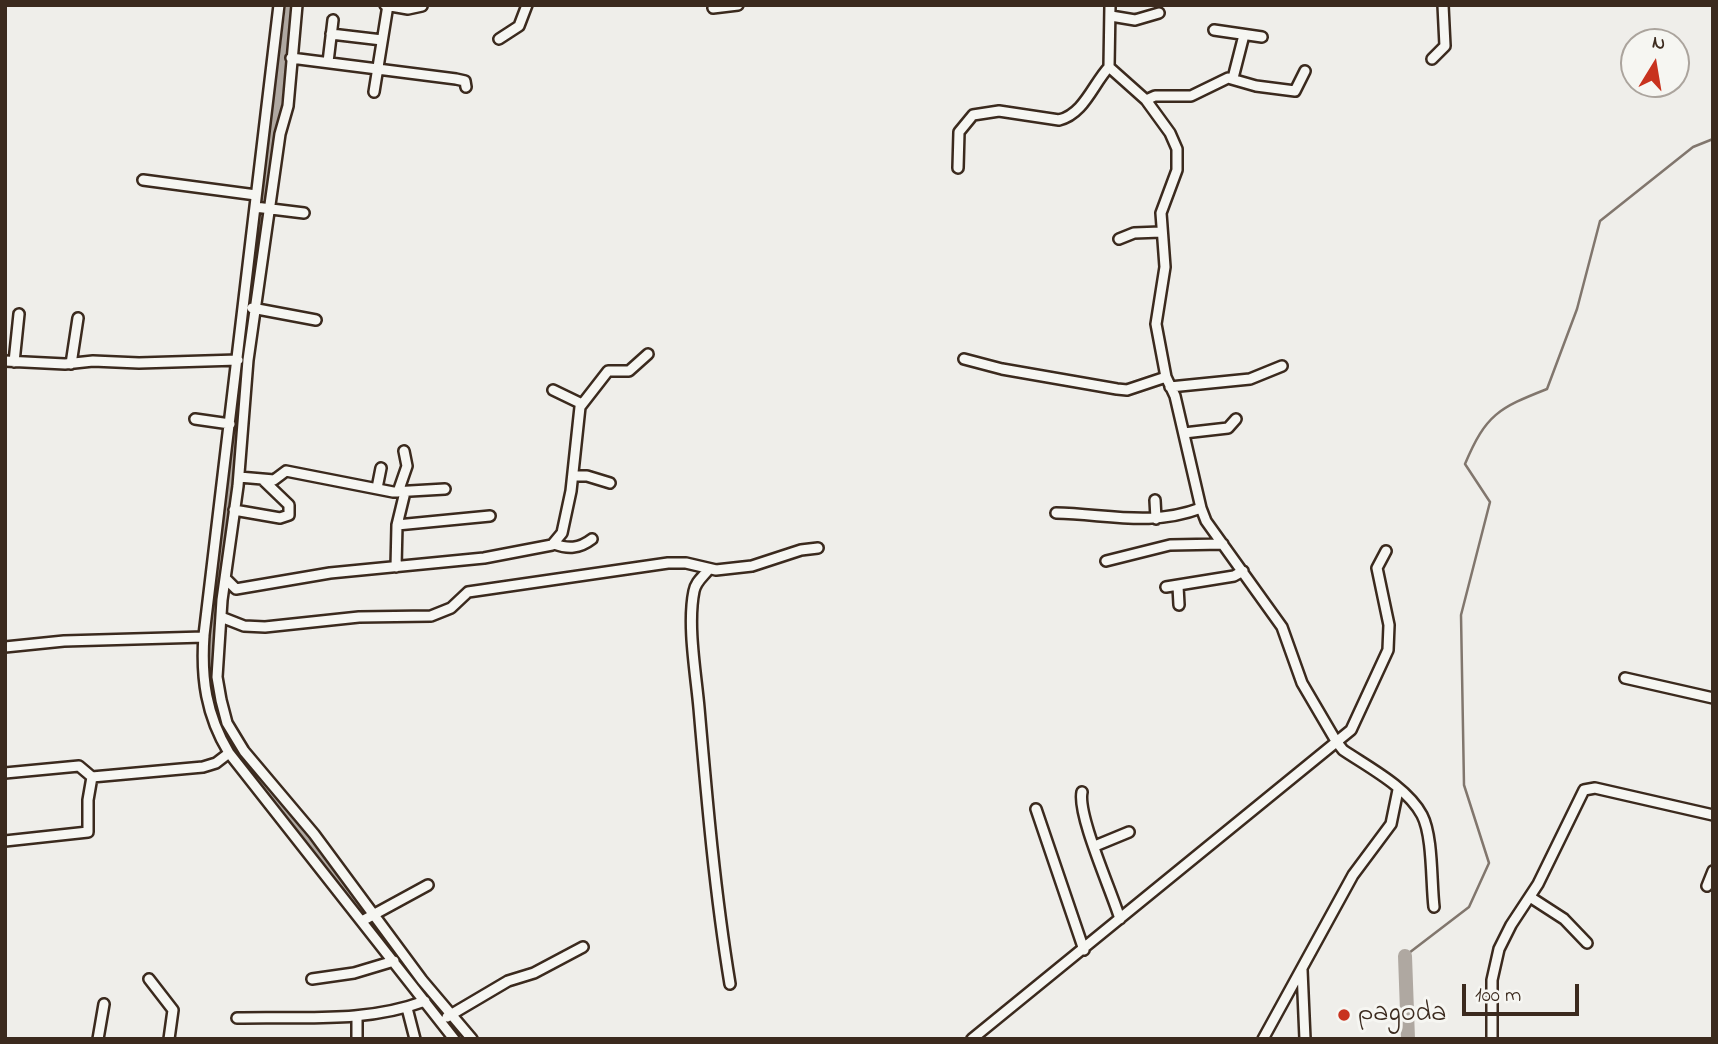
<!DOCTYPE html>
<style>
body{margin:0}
#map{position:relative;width:1718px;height:1044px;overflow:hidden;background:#efeeea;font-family:"Indie Flower",sans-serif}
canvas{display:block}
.frame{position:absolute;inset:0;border:7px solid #3b2a1e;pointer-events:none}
.north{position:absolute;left:1620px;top:28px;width:70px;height:70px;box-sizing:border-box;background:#f6f6f2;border:2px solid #aba49d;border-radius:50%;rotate:11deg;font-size:19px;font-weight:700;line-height:28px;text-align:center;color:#3b2a1e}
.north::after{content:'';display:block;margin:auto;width:24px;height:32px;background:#c8321e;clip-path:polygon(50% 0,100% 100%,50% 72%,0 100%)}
.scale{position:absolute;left:1462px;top:984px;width:117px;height:32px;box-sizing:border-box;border:4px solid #3b2a1e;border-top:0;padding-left:9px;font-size:21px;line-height:24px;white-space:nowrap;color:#3b2a1e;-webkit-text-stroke:5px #f6f6f2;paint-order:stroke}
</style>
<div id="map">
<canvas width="1718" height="1044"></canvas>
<div class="frame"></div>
<div class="north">N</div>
<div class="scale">100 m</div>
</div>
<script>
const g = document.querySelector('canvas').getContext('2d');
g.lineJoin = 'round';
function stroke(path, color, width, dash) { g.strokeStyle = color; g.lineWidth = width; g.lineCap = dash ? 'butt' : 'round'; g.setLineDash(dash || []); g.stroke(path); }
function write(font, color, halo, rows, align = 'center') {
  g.font = font + ' "Indie Flower",sans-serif'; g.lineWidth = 6; g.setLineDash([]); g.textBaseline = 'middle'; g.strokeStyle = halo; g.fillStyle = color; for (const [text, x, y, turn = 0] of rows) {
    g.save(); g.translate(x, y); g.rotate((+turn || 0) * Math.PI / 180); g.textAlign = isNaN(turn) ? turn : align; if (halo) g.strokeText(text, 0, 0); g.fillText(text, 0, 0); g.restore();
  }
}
const stream = new Path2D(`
 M1405,956L1469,907L1489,863L1464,785L1461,615L1490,502L1465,464C1486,414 1499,408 1547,389L1577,309L1600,221L1693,147L1713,139`);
const canal = new Path2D(`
 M245,354L290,5
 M243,367L211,669L228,739L251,772L462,1039`);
const river = new Path2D(`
 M1405,956L1408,1039`);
const street = new Path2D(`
 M279,5L204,635C201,678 206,715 229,753L454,1039
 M297,5L288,106L280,134L248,360L238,486L222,600L217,677L221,700L227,723L244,751L314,834L422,980L472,1039
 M385,5L408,9L422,6
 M1110,5L1109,67L1146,100L1170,133L1177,149V170L1161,213L1165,267L1156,324L1166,377L1175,396L1201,508L1206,521L1282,627L1302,683L1336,741L1343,750C1368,767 1407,787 1422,815C1433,836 1431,882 1434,907
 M713,8L738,5
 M1111,16L1135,20L1159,13
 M1214,30L1262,37
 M331,34L382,40
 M499,39L519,26L527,5
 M291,58L456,79L465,81L466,87
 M1432,59L1445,46L1443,5
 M328,62L333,20
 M1233,78L1244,35
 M374,92L388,5
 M1146,100L1155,96H1191L1228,78L1256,86L1295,91L1305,71
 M958,168L959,132L973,115L999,111L1059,120C1084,114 1093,84 1109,67
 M143,180L256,195
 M255,207L304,213
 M1119,239L1134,233L1161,232
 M252,308L316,320
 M964,359L1002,369L1117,389L1127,390L1166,377
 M5,361L65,364L93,361L139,363L238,360
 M14,362L19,314
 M71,364L78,318
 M1170,387L1250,379L1282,366
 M553,390L582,404
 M195,419L230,424
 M1184,433L1228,428L1236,419
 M573,476H587L610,483
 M239,477L274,480L286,471L393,492L445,489
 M377,488L381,468
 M398,492L407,466L404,451
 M1155,500L1156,519
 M234,510L280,518L289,515V505L262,479
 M1056,513C1107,514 1151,527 1201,508
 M397,525L490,516
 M554,544C568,549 579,549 592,539
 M1106,561L1170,545L1223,544
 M396,567L397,525L405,492
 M709,569C703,577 696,581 694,591C687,625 696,674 699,708C707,801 715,893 730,984
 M226,579L236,589L330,573L484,558L552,545L562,533L571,491L580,407L608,371H629L648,354
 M1178,586L1179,605
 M1166,587L1234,576L1243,571
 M221,617L244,626L265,627L359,617L431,616L451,608L468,592L668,563H686L716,570L752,566L801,550L818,548
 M5,647L64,641L204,637
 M1625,678L1713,698
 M5,773L79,766L92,777L203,767L216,763L229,753
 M1082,792C1077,815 1112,892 1120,919
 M1036,809L1084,950
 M5,841L88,832V800L92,777
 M1095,846L1129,832
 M1707,886L1713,871
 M1530,897L1564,919L1587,943
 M362,921L428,885
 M1302,970L1305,1039
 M149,979L173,1010L169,1039
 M312,979L354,973L394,961
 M407,1008L415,1039
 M357,1017V1039
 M447,1017L508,981L534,973L583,947
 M237,1018C301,1016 363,1024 425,1001
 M98,1039L104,1004
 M972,1039L1351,730L1388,650L1389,625L1377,568L1386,551
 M1263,1039L1353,875L1391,824L1398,790
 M1492,1039V980L1499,949L1511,925L1538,884L1584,790L1595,788L1713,815`);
const markers = [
 [1344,1015,7,"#c8321e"]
];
const poiNames = [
 ["pagoda",1358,1015]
];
stroke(stream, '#81766d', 2.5);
stroke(canal, '#afa8a1', 8);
stroke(river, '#afa8a1', 14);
stroke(street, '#3b2a1e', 14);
stroke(street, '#f6f6f2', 9);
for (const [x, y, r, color] of markers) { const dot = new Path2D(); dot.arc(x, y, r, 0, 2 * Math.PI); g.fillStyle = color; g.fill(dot); stroke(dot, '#f6f6f2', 2.5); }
write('28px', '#3b2a1e', '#f6f6f2', poiNames, 'left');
</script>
